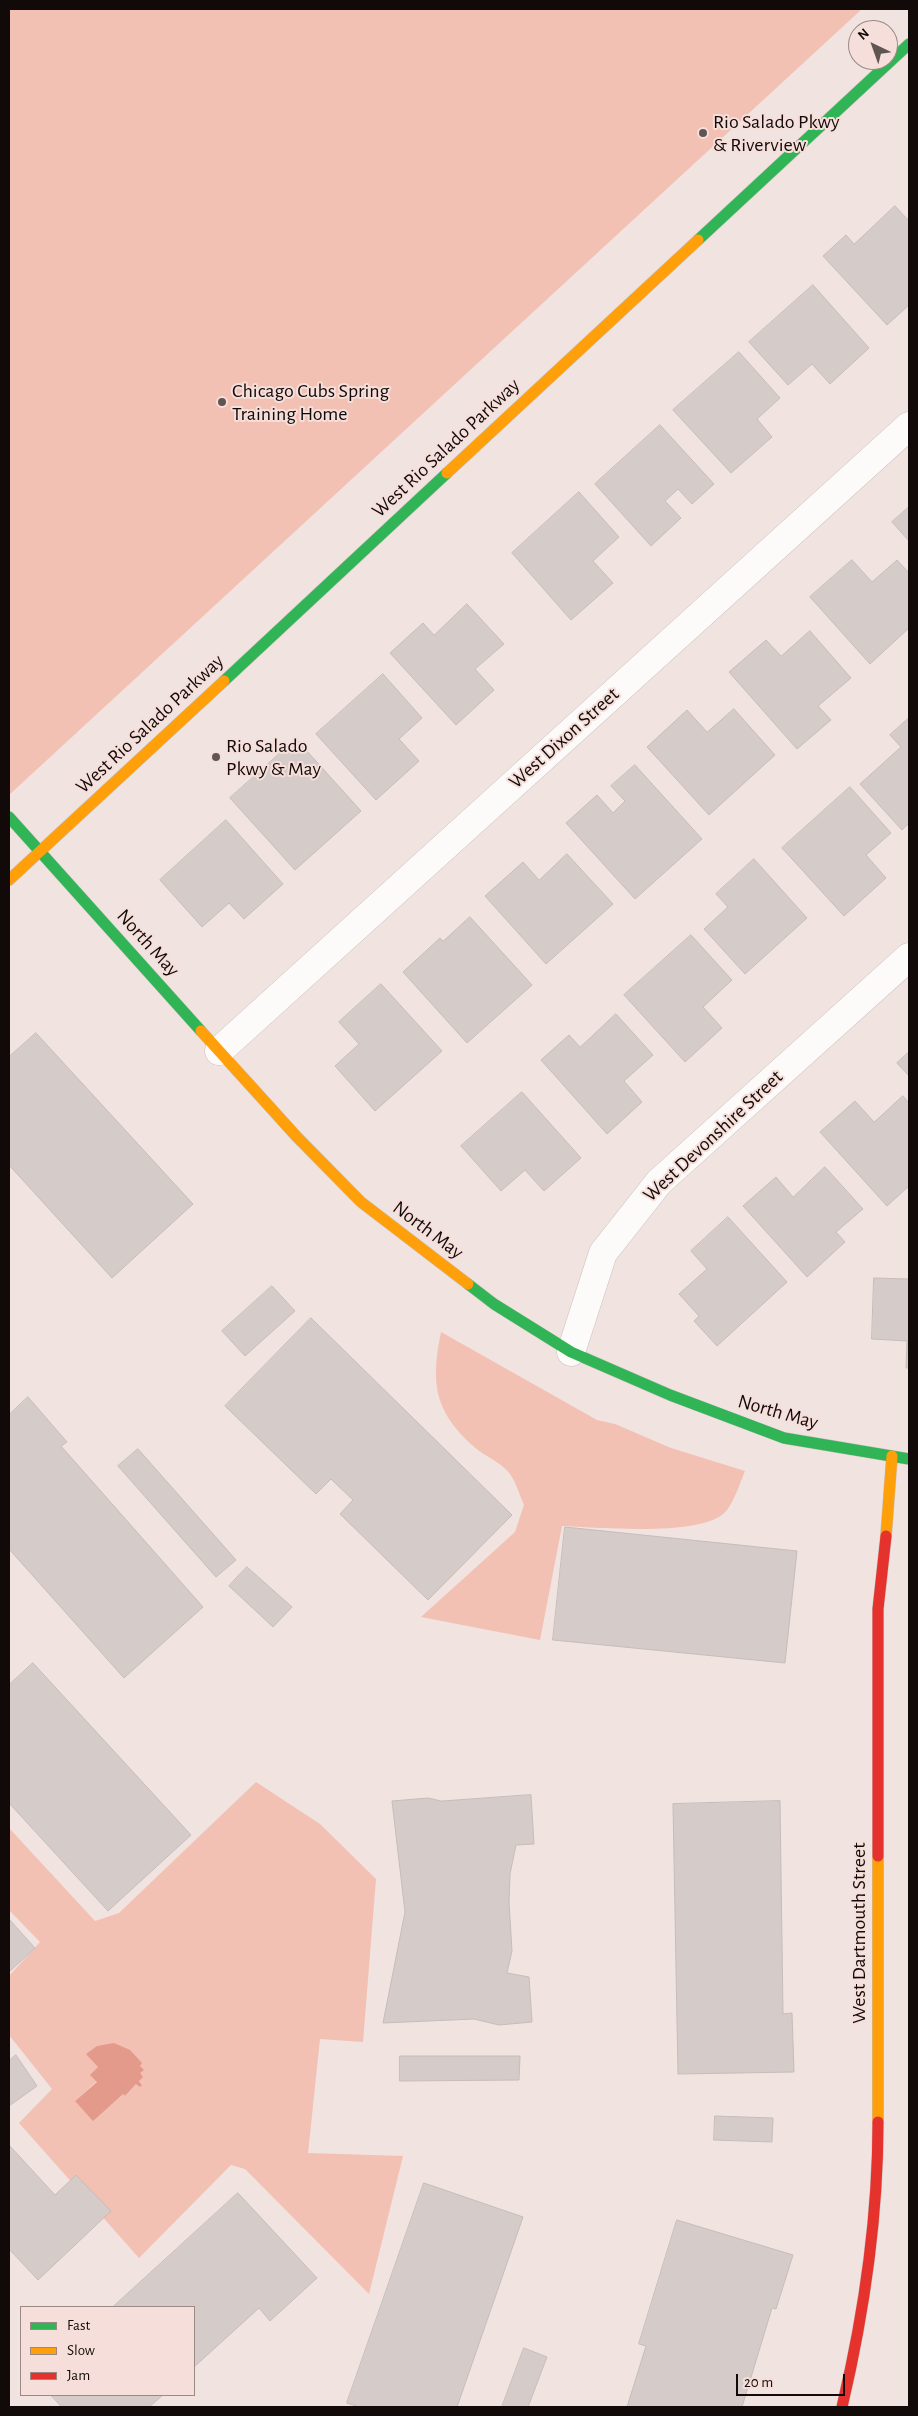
<!DOCTYPE html>
<style>
body{margin:0}
#map{position:relative;width:918px;height:2416px;overflow:hidden;background:#f0e3e0;font-family:"Alegreya Sans",sans-serif}
canvas{display:block}
.frame{position:absolute;inset:0;border:10px solid #110a08;pointer-events:none}
.legend{position:absolute;left:20px;top:2306px;width:175px;height:90px;box-sizing:border-box;background:#f6dfda;border:1px solid #9a8a86;margin:0;padding:6px 9px;list-style:none;font-size:15px;color:#110a08}
.legend li{display:flex;align-items:center;gap:10px;height:25px}
.legend b{width:25px;border:1px solid #9a8a86}
.north{position:absolute;left:848px;top:20px;width:50px;height:50px;box-sizing:border-box;background:#f6dfda;border:1px solid #9a8a86;border-radius:50%;rotate:318deg;font-size:14px;font-weight:700;line-height:20px;text-align:center;color:#110a08}
.north::after{content:'';display:block;margin:auto;width:18px;height:22px;background:#5f5654;clip-path:polygon(50% 0,100% 100%,50% 72%,0 100%)}
.scale{position:absolute;left:736px;top:2374px;width:109px;height:22px;box-sizing:border-box;border:2px solid #110a08;border-top:0;padding-left:6px;font-size:15px;line-height:18px;white-space:nowrap;color:#110a08;-webkit-text-stroke:4px #f6dfda;paint-order:stroke}
</style>
<div id="map">
<canvas width="918" height="2416"></canvas>
<div class="frame"></div>
<ul class="legend">
<li><b style="height:6px;background:#30b455"></b>Fast</li>
<li><b style="height:6px;background:#ff9f0a"></b>Slow</li>
<li><b style="height:6px;background:#e5322d"></b>Jam</li>
</ul>
<div class="north">N</div>
<div class="scale">20 m</div>
</div>
<script>
const g = document.querySelector('canvas').getContext('2d');
g.lineJoin = 'round';
function fill(path, color) { g.fillStyle = color; g.fill(path, 'evenodd'); }
function stroke(path, color, width, dash) { g.strokeStyle = color; g.lineWidth = width; g.lineCap = dash ? 'butt' : 'round'; g.setLineDash(dash || []); g.stroke(path); }
function write(font, color, halo, rows, align = 'center') {
  g.font = font + ' "Alegreya Sans",sans-serif'; g.lineWidth = 4; g.setLineDash([]); g.textBaseline = 'middle'; g.strokeStyle = halo; g.fillStyle = color; for (const [text, x, y, turn = 0] of rows) {
    g.save(); g.translate(x, y); g.rotate((+turn || 0) * Math.PI / 180); g.textAlign = isNaN(turn) ? turn : align; if (halo) g.strokeText(text, 0, 0); g.fillText(text, 0, 0); g.restore();
  }
}
const green = new Path2D(`
 M9,9H862L9,795Z
 M441,1332L597,1420L615,1424L671,1448L745,1471C740,1483 735,1499 727,1510C706,1538 597,1527 562,1526L540,1640L421,1617L515,1532L524,1505C520,1496 516,1482 510,1474C501,1462 484,1456 473,1446C433,1410 431,1381 441,1332Z
 M256,1782L320,1824L376,1879L363,2042L320,2039L308,2153L403,2156L369,2294L245,2169L231,2165L139,2258L19,2123L52,2089L9,2035V1976L40,1942L9,1910V1828L95,1921L119,1913ZM98,2067L139,2081L142,2084H136L125,2096L123,2094L75,2101L97,2081Z`);
const water = new Path2D(`
 M114,2043L130,2050L142,2063L140,2066L144,2070L140,2073L143,2077L139,2081L142,2085L140,2087L136,2084L125,2096L123,2094L93,2121L75,2101L97,2082L90,2075L98,2067L86,2054L97,2046Z`);
const building = new Path2D(`
 M895,206L909,221V305L887,325L823,256L846,235L854,244Z
 M813,285L869,348L830,384L812,364L788,385L749,342Z
 M739,352L780,398L757,419L772,437L731,473L673,410Z
 M660,425L714,484L692,504L678,489L665,501L681,518L651,546L595,484Z
 M579,492L619,537L593,561L613,583L571,620L512,553Z
 M909,507V541L892,522Z
 M852,560L872,582L897,560L909,573V628L870,664L810,597Z
 M467,604L504,644L475,669L494,690L456,725L390,653L423,623L434,635Z
 M810,631L851,678L818,706L831,720L797,749L729,672L766,640L781,656Z
 M383,674L422,718L399,739L419,761L376,800L316,734Z
 M734,709L775,755L709,815L647,747L687,710L707,732Z
 M909,718V823L902,830L860,784L901,747L890,735Z
 M296,739L361,811L295,870L230,798Z
 M635,765L702,839L635,899L566,823L597,795L613,813L625,801L611,786Z
 M850,787L891,833L866,855L886,878L844,916L782,848Z
 M226,820L283,884L244,919L229,903L202,927L160,880Z
 M567,854L613,904L546,964L485,896L523,862L539,880Z
 M754,859L807,918L745,974L704,929L728,907L716,894Z
 M470,917L532,985L467,1043L403,972L440,938L443,941Z
 M691,935L732,980L703,1007L722,1028L685,1062L624,995Z
 M381,984L442,1051L375,1111L335,1066L359,1044L339,1022Z
 M616,1014L653,1055L624,1081L642,1102L607,1134L541,1060L569,1035L580,1047Z
 M36,1033L193,1204L112,1278L9,1165V1057Z
 M909,1052V1076L897,1063Z
 M522,1092L581,1158L544,1191L525,1170L501,1191L461,1146Z
 M903,1096L909,1103V1186L887,1206L820,1132L855,1101L874,1122Z
 M825,1167L863,1209L836,1232L845,1242L807,1277L743,1206L776,1177L793,1197Z
 M728,1217L787,1282L717,1346L694,1321L699,1316L679,1294L707,1269L691,1251Z
 M874,1278L909,1279V1368H906L907,1341L872,1339Z
 M272,1286L295,1311L245,1356L222,1331Z
 M311,1318L512,1515L428,1600L340,1514L353,1500L331,1479L316,1494L225,1406Z
 M28,1397L67,1442L61,1446L203,1607L124,1678L9,1549V1415Z
 M138,1449L236,1560L216,1577L118,1466Z
 M565,1527L797,1551L785,1663L553,1640Z
 M247,1567L292,1607L273,1627L229,1586Z
 M33,1663L191,1835L108,1911L9,1803V1685Z
 M531,1795L534,1844L516,1845L510,1874L509,1902L512,1951L507,1973L529,1977L532,2022L499,2025L474,2019L383,2023L405,1912L392,1801L428,1798L441,1801Z
 M780,1801L783,2014L792,2013L794,2072L678,2074L673,1804Z
 M9,1919L35,1948L9,1972Z
 M16,2055L37,2086L9,2106V2061Z
 M400,2056H520L519,2080L400,2081Z
 M715,2116L773,2118L772,2142L714,2140Z
 M9,2145L55,2195L76,2175L111,2211L38,2280L9,2249Z
 M424,2183L523,2217L457,2407H359L347,2403Z
 M238,2193L317,2278L270,2321L259,2308L194,2367V2307H113Z
 M677,2220L793,2255L776,2309L772,2308L742,2407H627L646,2346L639,2344Z
 M524,2348L547,2357L528,2407H502Z
 M51,2395H163L149,2407H62Z`);
const street = new Path2D(`
 M219,1051L909,426
 M571,1352L603,1253L659,1182L909,957`);
const fast = new Path2D(`
 M698,240L909,44
 M224,681L447,473
 M9,817L201,1031
 M468,1284L494,1304L571,1352L670,1395L784,1438L909,1459`);
const slow = new Path2D(`
 M447,473L698,240
 M9,880L224,681
 M201,1031L297,1137L361,1202L468,1284
 M886,1536L892,1456
 M878,1856V2122`);
const jam = new Path2D(`
 M878,1856V1609L886,1536
 M842,2407C864,2314 878,2218 878,2122`);
const markers = [
 [703,133,5,"#5f5654"],
 [222,402,5,"#5f5654"],
 [216,757,5,"#5f5654"]
];
const poiNames = [
 ["Rio Salado Pkwy",713,122],
 ["& Riverview",713,145],
 ["Chicago Cubs Spring",232,391],
 ["Training Home",232,414],
 ["Rio Salado",226,746],
 ["Pkwy & May",226,769]
];
const streetNames = [
 ["West Rio Salado Parkway",446,448,-43],
 ["West Rio Salado Parkway",150,724,-43],
 ["West Dixon Street",564,738,-42],
 ["North May",148,943,48],
 ["West Devonshire Street",713,1136,-43],
 ["North May",428,1230,37],
 ["North May",778,1412,16],
 ["West Dartmouth Street",859,1933,-90]
];
fill(green, '#f3c0b4');
fill(water, '#e39a8a');
fill(building, '#d5ccc9');
stroke(building, '#c6bcba', 1);
stroke(street, '#cbc1bf', 29);
stroke(fast, '#cbc1bf', 12);
stroke(slow, '#cbc1bf', 12);
stroke(jam, '#cbc1bf', 12);
stroke(street, '#fdfbfa', 28);
stroke(fast, '#30b455', 11);
stroke(slow, '#ff9f0a', 11);
stroke(jam, '#e5322d', 11);
for (const [x, y, r, color] of markers) { const dot = new Path2D(); dot.arc(x, y, r, 0, 2 * Math.PI); g.fillStyle = color; g.fill(dot); stroke(dot, '#f6dfda', 2); }
write('20px', '#110a08', '#f6dfda', poiNames, 'left');
write('20px', '#110a08', '#f6dfda', streetNames);
</script>
